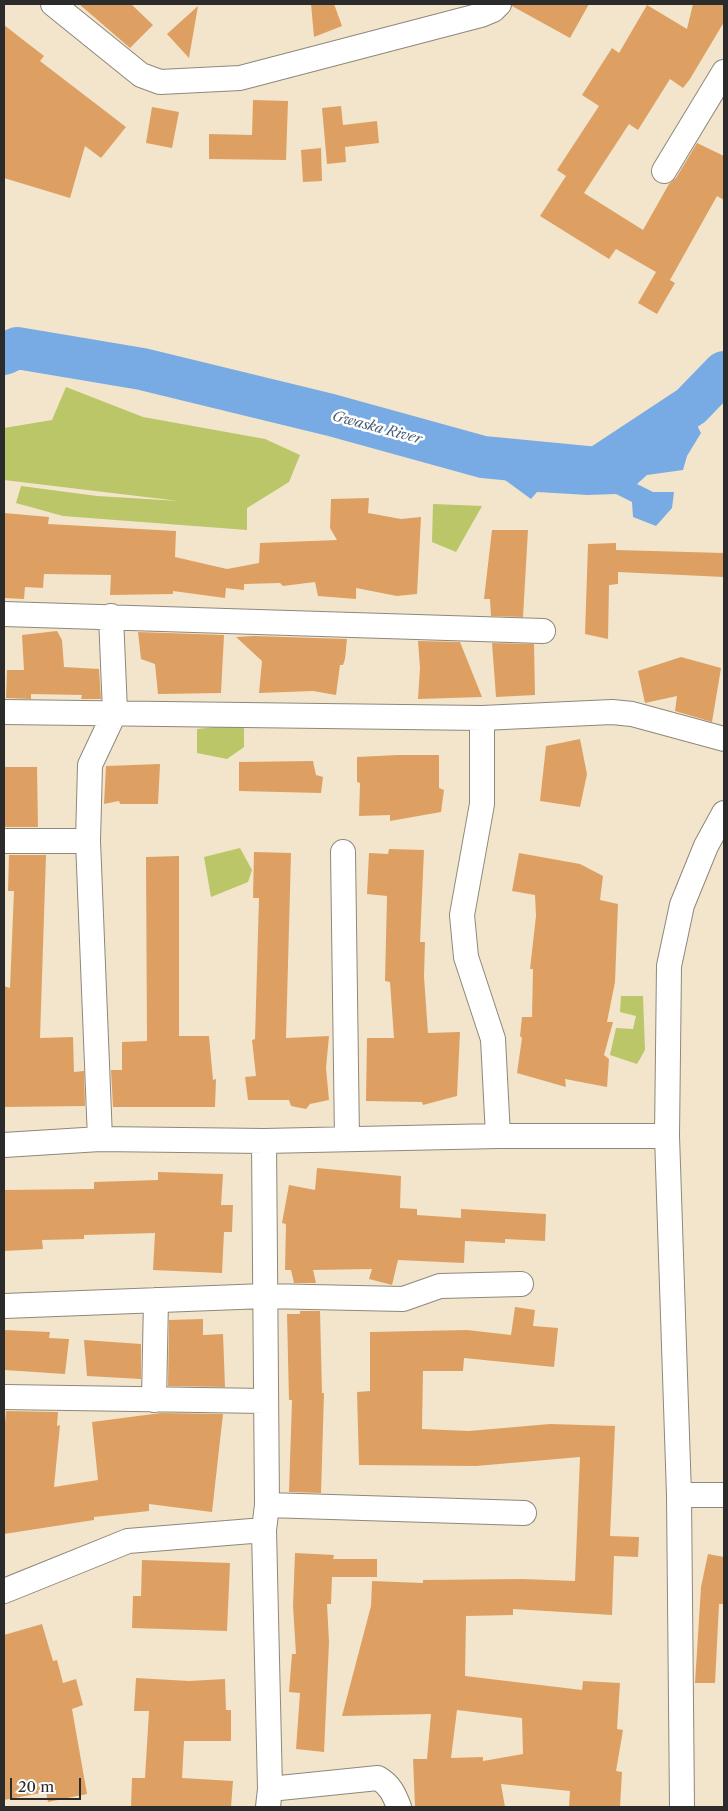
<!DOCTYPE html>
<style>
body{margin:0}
#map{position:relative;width:728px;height:1811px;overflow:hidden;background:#f2e5cb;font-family:"Libre Caslon Text",serif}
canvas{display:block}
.frame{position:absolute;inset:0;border:5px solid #2b2b2b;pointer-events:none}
.scale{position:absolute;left:10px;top:1778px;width:71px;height:22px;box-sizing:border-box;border:2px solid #2b2b2b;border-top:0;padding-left:6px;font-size:15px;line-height:18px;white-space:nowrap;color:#2b2b2b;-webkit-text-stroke:4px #fff;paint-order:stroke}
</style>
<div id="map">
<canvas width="728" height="1811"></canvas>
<div class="frame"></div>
<div class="scale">20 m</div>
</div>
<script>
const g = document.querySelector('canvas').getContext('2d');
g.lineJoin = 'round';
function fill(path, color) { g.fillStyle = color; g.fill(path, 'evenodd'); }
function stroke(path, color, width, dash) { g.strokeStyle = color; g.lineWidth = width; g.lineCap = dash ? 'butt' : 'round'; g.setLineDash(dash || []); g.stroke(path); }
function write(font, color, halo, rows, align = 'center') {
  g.font = font + ' "Libre Caslon Text",serif'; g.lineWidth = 5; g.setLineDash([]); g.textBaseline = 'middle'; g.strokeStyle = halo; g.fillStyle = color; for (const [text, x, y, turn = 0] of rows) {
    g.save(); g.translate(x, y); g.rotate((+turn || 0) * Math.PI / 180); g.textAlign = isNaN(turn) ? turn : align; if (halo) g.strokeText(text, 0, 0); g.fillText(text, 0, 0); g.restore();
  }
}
const green = new Path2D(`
 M66,387L143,417L265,439L300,455L289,482L247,508V530L63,516L16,503L21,486L97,496L179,501L4,480V428L52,420Z
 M433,504L482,506L456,552L432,542Z
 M244,724V747L227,759L197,753V729Z
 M240,848L252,870L248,882L211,897L204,857Z
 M621,996H643L645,1050L637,1064L610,1055L616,1028L633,1029L636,1016L620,1012Z`);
const water = new Path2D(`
 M690,412L701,433L687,456L683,470L647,475L637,484L653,492H674L672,508L656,526L633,517L632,502L616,494L588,495L537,492L531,499L505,480L504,465L602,474Z`);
const river = new Path2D(`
 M4,354L17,348L142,369L331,415L483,457L597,468L691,406L724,372`);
const building = new Path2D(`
 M79,4H131L153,25L130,48Z
 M311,4H334L342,26L314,37Z
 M512,4H589L570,38L512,6Z
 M693,4H724V22L690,79L683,88L670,79L638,130L629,124L584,193L643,230L669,184L676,178L697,143L724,156V200L717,196L670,280L616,249L609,259L540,216L566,176L557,170L599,106L582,95L612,48L619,53L647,5L687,29Z
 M198,6L189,58L167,34Z
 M4,25L44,56L40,61L126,127L101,158L85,146L70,198L4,178Z
 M253,100L288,101L286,160L209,159V134L252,135Z
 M341,106L343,125L377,121L379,143L345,147L346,162L327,164L322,108Z
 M152,107L179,112L172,148L146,143Z
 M321,148L322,181L303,182L301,150Z
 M656,272L675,283L657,314L638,303Z
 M369,498L368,513L401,519L421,517L417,594L397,596L356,588V599L318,596L315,582L283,586L280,583L244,584V590L226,588L225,598L173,591V594L110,595L111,575L44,574L43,588L25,587L24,599L4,598V513L49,517L48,524L176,531L175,557L227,569L259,563L260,543L337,540L330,528L331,499Z
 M492,530H528L523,617L491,616L490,599H484Z
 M616,543V550L724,553V577L618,572V584L609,585L608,639L585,634L588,544Z
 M57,631L62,640L64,667L99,669L101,699H81L82,695L31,694V699L6,698L7,670H24L22,635Z
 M138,632L224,635L221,693L158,694L155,664L141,659Z
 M254,636L347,639L345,659L343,665H340L336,695L313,691L259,693L262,661L236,637Z
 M418,641L460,642L482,697L418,699L420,668Z
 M492,643L534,644L535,695L496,697Z
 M681,657L721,668L712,722L675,711L677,696L645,703L638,671Z
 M580,739L587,774L580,807L540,801L546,746Z
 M398,755H439V788L444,790L441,812L390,821V815L359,816L360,783L357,782V757Z
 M313,761L316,775L323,777L321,793L239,791V762Z
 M160,764L158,804H120L119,801L104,804L106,766Z
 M4,767H37L38,827H4Z
 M389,849L424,850L420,942H425L424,977L428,1033L460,1032L457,1096L423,1105L422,1102L366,1101L367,1038H394L390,982L385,981L387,896L367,894L369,853L388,854Z
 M254,852L291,853L286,1038L329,1036L326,1068L329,1100L310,1104L306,1109L291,1106L289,1100H248L245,1077L256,1076L252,1040L255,1039L259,898H253Z
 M519,853L580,864L603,876L600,900L618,904L615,982L607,1022H613L604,1055L609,1059L607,1087L565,1079L566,1087L517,1073L522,1038L520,1036L522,1017H532L533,969H530L536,916L535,895L512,891Z
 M9,855H46L40,1038L73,1037L74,1072L84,1071L85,1106L4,1107V986L10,988L14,891H8Z
 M179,856V1036H209L213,1080L216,1079L215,1107H113L111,1070H122V1042L147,1041L146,857Z
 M317,1168L401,1176L400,1208L417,1209V1215L461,1218V1209L546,1214L545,1241L505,1239V1243L465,1241L464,1263L398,1260L392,1285L369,1279L372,1269L313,1270L316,1283H294L291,1270H285L286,1224L282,1223L289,1185L315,1190Z
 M158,1172L223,1174L221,1205H233L232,1232H224L222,1273L153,1270L155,1233L84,1235V1239L42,1240L43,1249L4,1251V1190L94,1189V1182L158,1180Z
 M515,1307L535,1310L533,1326L558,1328L554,1367L464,1358L463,1371H423L422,1429L469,1431L550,1424L615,1426L610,1536L639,1537L638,1557L614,1556L612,1615L513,1609V1615L466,1616L465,1676L582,1690L583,1681L620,1683L617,1729L623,1730L616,1771L622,1772L620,1807H569L570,1791L501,1784L505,1807H415L413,1759H427L431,1714L342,1716L371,1606L372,1581L423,1583V1580L523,1579L575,1581L580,1457L476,1466L359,1465L357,1392L370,1391V1332L467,1330L511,1335ZM457,1710L522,1718L523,1754L483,1761V1757L451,1758Z
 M300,1311H320L322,1393H324L321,1493L289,1492L292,1400H289L287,1314H300Z
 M203,1319V1335L223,1334L225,1387L168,1386L169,1320Z
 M4,1330L50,1332L49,1338L69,1339L65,1374L4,1370Z
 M84,1340L141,1344V1379L87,1376Z
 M6,1411L58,1412L57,1426L60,1425L54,1487L98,1480L92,1422L161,1413L223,1414L212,1512L149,1504V1511L94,1517V1520L4,1534V1436Z
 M295,1553L334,1555L333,1559H377V1577H332L331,1604H327L329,1642L324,1752L296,1749L300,1693L289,1692L292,1654H296L293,1606Z
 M708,1554L724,1557V1604H719L715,1683H695L701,1587Z
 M142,1560L230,1563L227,1631L132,1628L133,1596H141Z
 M42,1624L53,1661L57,1660L63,1683L76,1679L83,1705L72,1709L87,1794L48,1802L46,1792L4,1800V1635Z
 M136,1678L189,1681L225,1679L226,1710H231V1741H184L182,1778L233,1781L231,1807H131L132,1778H145L149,1711H134Z`);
const street = new Path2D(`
 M53,4L141,75L160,82L240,78L481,15L493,10L499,4
 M664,171L724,72
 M4,614L543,631
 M4,712L482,718L612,712L632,714L724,739
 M482,718V804L462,915L466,957L493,1039L498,1136
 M4,841H88
 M343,852L347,1139
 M100,1139L88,841L90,765L115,712L111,616
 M264,1141L267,1505L264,1530L270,1789L268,1807
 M4,1145L100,1139L264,1141L498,1136H667
 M4,1306L265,1296L403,1299L440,1286L521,1284
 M4,1397L265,1401
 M154,1400L156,1300
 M679,1495H724
 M267,1505L524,1513
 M4,1591L128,1541L264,1530
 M270,1789L378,1778C390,1785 394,1794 399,1807
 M682,1807L679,1495L667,1136L669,966L682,905L706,846L724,813`);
const waterNames = [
 ["Gwaska River",377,428,15]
];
fill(green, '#bac668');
fill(water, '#78abe4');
stroke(river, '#78abe4', 42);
fill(building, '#dda062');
stroke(street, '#8e887b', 26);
stroke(street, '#fff', 24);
write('italic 14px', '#4a5e75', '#fff', waterNames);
</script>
